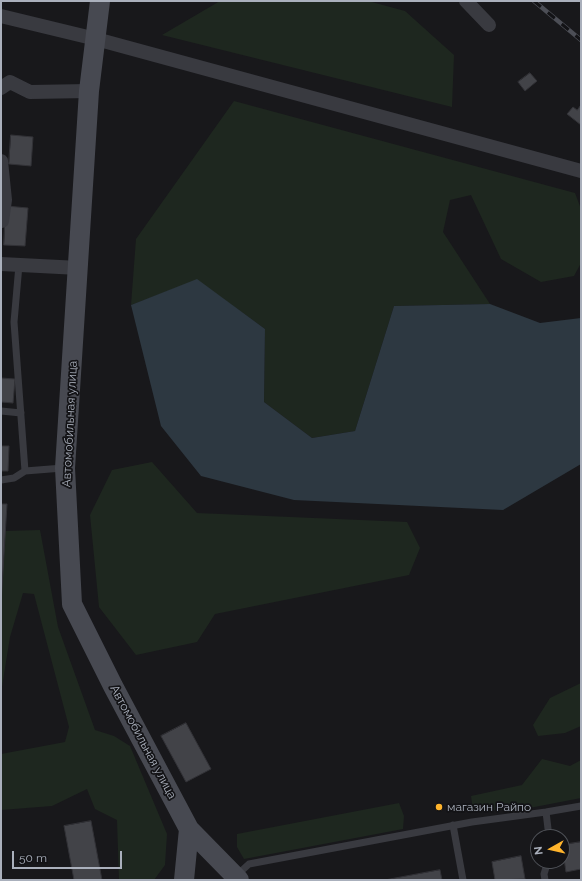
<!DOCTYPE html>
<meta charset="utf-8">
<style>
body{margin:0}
#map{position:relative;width:582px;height:881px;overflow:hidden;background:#18181b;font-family:Raleway,sans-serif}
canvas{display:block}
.frame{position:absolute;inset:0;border:2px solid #aab0bc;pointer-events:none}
.north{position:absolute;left:530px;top:829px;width:40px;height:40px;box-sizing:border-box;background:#131316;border:1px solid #4f5258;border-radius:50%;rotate:262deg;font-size:11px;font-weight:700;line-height:16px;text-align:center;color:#aab0bc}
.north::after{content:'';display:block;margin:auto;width:14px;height:18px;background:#ffb42c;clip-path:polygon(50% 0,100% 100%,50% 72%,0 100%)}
.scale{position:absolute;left:12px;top:851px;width:110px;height:18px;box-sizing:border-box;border:2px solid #aab0bc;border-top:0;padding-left:5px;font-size:12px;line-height:14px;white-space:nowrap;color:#aab0bc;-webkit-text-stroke:3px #131316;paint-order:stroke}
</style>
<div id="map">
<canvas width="582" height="881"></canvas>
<div class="frame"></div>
<div class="north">N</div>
<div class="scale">50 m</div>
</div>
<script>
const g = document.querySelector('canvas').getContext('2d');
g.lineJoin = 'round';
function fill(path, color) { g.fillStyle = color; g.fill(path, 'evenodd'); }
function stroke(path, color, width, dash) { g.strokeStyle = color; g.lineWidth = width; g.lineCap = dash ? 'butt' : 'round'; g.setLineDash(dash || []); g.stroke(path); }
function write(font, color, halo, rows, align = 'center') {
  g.font = font + ' Raleway,sans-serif'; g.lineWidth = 3.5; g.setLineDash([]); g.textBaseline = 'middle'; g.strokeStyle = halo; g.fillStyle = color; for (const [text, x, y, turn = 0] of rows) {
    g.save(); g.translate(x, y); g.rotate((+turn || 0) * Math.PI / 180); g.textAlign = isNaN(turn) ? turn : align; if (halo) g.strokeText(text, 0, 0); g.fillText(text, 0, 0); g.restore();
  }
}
const green = new Path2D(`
 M220,1H368L405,11L454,55L452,107L162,35Z
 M234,101L575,193L581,209V263L574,276L541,282L501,259L471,195L450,200L443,232L490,304L394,306L355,431L312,438L264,402L265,329L197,280L131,305L136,239Z
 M152,462L197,513L407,522L420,548L409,575L215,614L197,642L136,655L99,607L90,515L112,470Z
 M40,530L58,627L95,730L114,736L130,746L167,834L165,865L154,880H119L117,820L95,809L87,789L52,806L1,810V754L65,742L69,727L34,594L23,593L10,637L1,693V604L5,531Z
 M581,683V726L565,733L538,736L533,725L550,698Z
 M542,759L570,766L581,760V798L519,810H473L471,796L522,785Z
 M399,803L404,816L403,829L244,859L237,847V834Z`);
const water = new Path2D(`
 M197,279L265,329L264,402L312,438L355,431L394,306L490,304L540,323L581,318V464L503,510L294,500L201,476L161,426L131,305Z`);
const building = new Path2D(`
 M530,73L537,81L525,91L518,82Z
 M581,105V125L567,114L573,107L577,110Z
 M11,135L33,137L31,166L9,164Z
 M6,206L28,208L25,246L4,245Z
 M1,378L15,379L13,403L1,402Z
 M1,446H9L8,471H1Z
 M1,504H7L1,604Z
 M186,723L211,769L186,782L161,736Z
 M91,821L102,880H74L64,826Z
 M581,842V869L566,872L562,845Z
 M521,856L525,879L495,880L492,862Z
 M440,870L442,880H385Z`);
const lane = new Path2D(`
 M19,265L14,322L25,471
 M1,411L21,413
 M1,480L14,478L25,471L63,468
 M546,812L549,837
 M453,825L463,880
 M237,875L249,864L472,822L546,812L581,806
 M545,880L544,874L548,861`);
const street = new Path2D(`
 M466,1L489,25
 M1,16L96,39L581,171
 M1,88L10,82L30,92L89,91
 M1,161L5,200L2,221
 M1,264L79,268`);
const secondary = new Path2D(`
 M100,1L89,91L65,468L72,604L113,686L189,829L239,880
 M184,880L189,829`);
const rail = new Path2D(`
 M534,1L581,40`);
const markers = [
 [439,807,4,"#ffb42c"]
];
const streetNames = [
 ["Автомобильная улица",70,424,-87],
 ["Автомобильная улица",143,742,62]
];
const poiNames = [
 ["магазин Райпо",447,807]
];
fill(green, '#1e271f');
fill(water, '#2d3841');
fill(building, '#424348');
stroke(building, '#323237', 1);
stroke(lane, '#393a40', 7);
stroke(street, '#393a40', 14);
stroke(secondary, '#474951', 20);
stroke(rail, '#4c4e56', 4.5);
stroke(rail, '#131316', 3, [9]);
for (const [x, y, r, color] of markers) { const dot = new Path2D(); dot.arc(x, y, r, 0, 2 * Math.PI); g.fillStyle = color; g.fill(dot); stroke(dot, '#131316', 1.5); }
write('12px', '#aab0bc', '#131316', streetNames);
write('12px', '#aab0bc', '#131316', poiNames, 'left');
</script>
